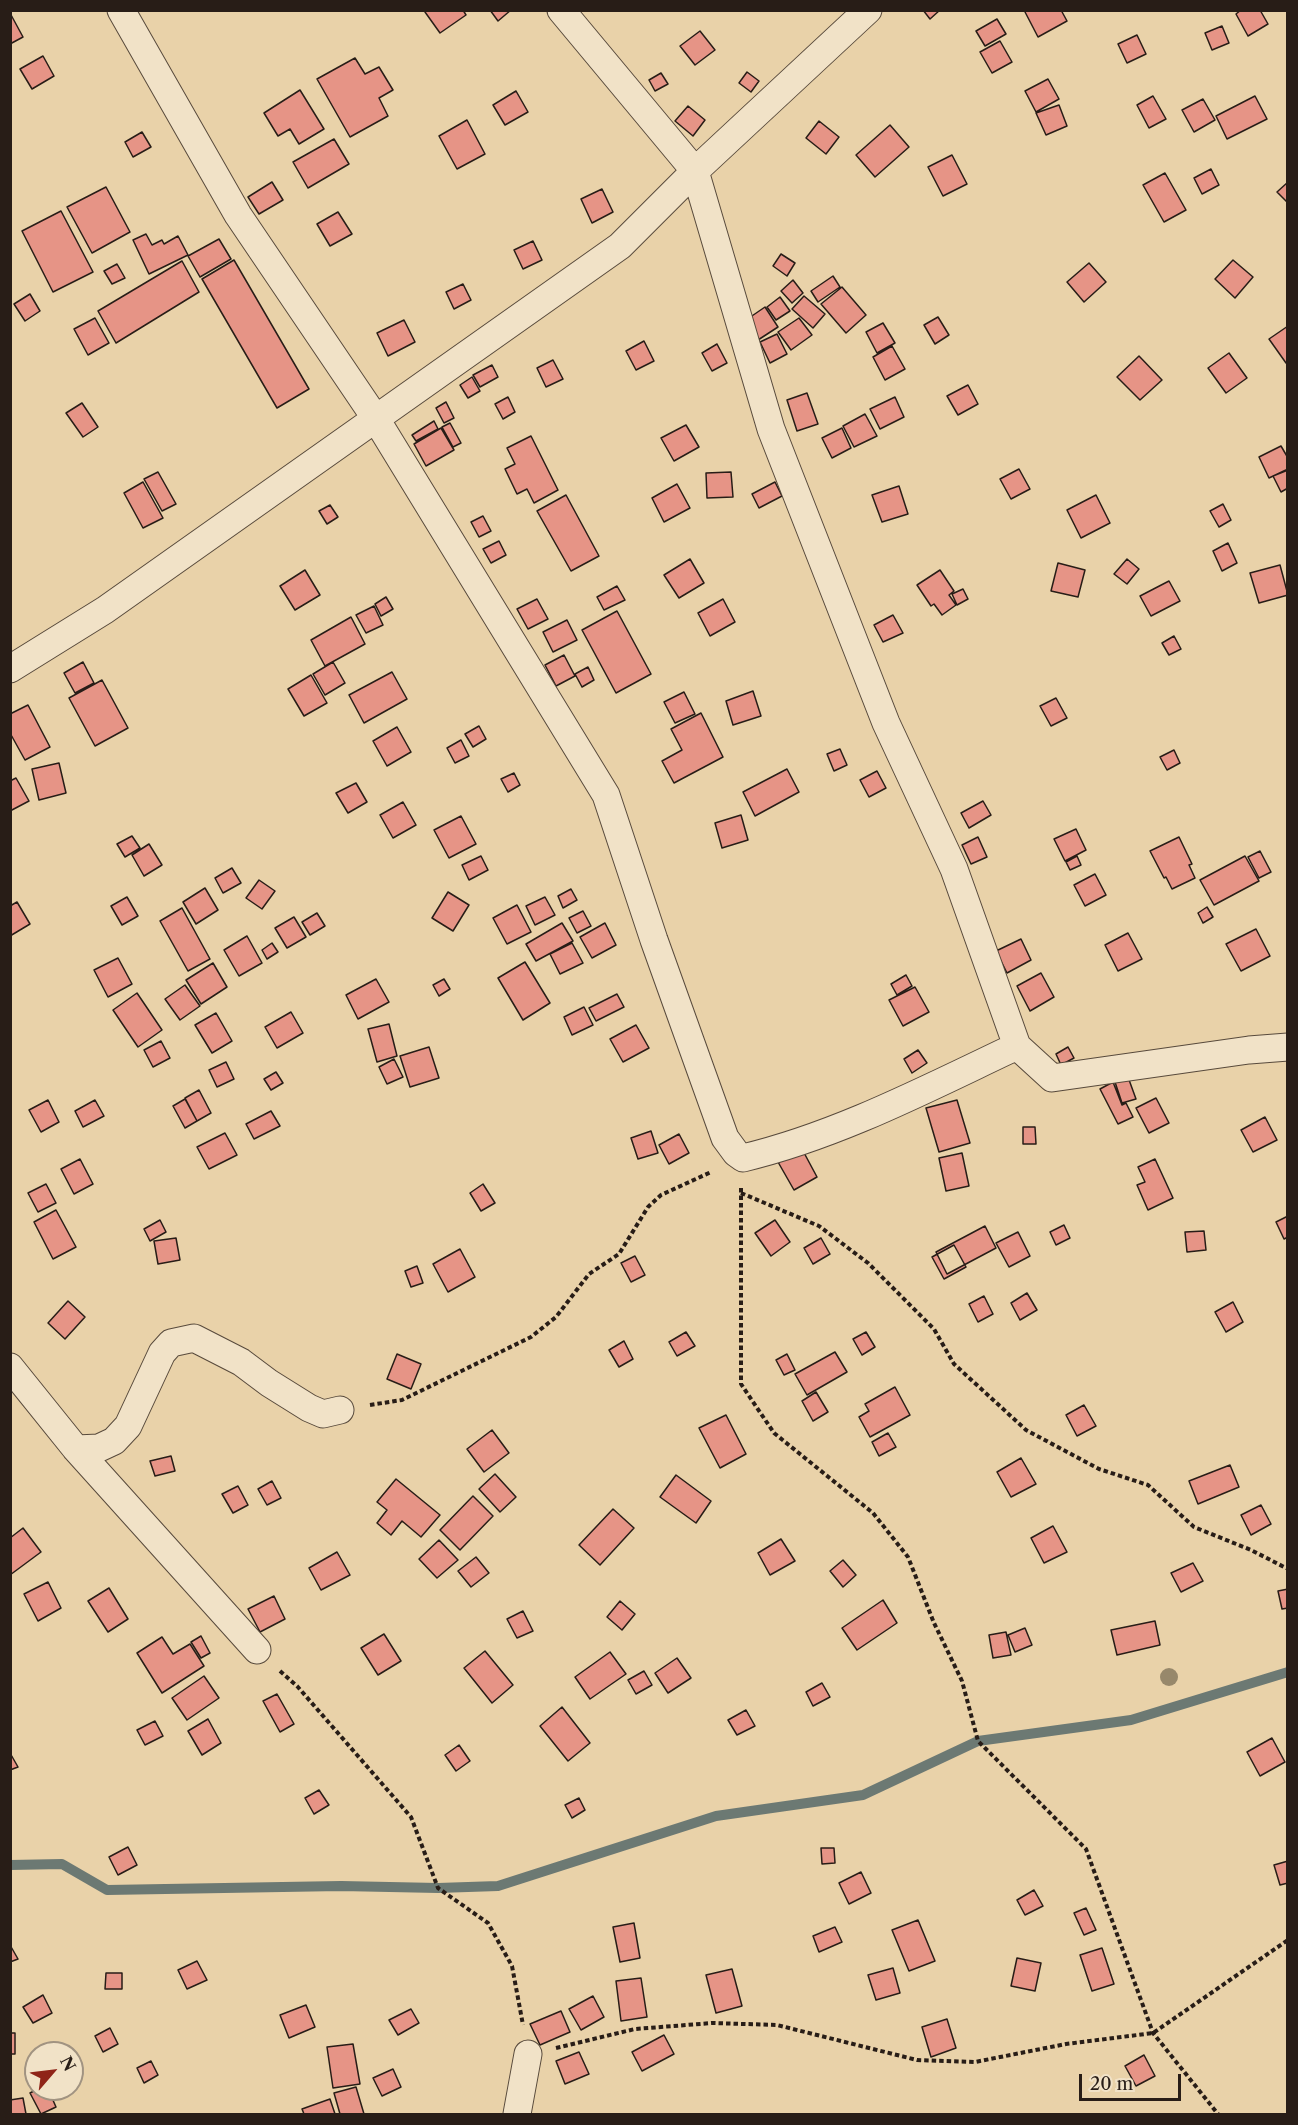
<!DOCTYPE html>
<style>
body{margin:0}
#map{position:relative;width:1298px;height:2125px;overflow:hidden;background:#e9d2a9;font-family:"Libre Caslon Text",serif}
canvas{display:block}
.frame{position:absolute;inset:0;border:12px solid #281d17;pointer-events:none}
.north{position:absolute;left:24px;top:2041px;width:60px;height:60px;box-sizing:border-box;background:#f1e2c7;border:2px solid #a19381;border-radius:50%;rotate:62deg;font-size:16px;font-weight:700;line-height:24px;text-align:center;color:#281d17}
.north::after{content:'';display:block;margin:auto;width:21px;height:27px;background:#8f2418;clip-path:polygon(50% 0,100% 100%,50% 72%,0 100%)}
.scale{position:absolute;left:1079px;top:2074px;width:102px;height:27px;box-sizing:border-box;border:3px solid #281d17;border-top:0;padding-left:8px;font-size:18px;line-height:21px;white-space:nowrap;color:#281d17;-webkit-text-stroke:4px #f1e2c7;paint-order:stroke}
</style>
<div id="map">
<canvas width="1298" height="2125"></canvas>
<div class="frame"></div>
<div class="north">N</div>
<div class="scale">20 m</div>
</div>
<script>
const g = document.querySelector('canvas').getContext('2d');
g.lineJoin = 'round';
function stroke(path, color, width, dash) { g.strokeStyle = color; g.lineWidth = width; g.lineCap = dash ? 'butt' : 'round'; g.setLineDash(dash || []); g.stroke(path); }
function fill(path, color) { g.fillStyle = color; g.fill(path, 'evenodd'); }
const stream = new Path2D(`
 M10,1865L62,1864L107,1890L341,1886L438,1888L498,1886L716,1816L863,1795L978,1741L1131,1720L1288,1672`);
const building = new Path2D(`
 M427,10H463L466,15L440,33L425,12Z
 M490,10H511L498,21Z
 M923,10H940L930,19Z
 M1024,10H1061L1067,21L1038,37Z
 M1241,10H1260L1268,24L1248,36L1236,14Z
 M10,13L23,37L10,44Z
 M997,19L1006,34L985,46L976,31Z
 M1222,26L1229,43L1212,50L1205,33Z
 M700,31L715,50L695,65L680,46Z
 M1137,35L1146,54L1127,63L1118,44Z
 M1000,41L1012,62L992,73L980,52Z
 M43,56L54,76L32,89L20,69Z
 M355,58L365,74L379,67L393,90L379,98L388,116L350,137L317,79Z
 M747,72L759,81L751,92L739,83Z
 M661,73L668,84L655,91L649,80Z
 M1048,79L1059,99L1036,112L1025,91Z
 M300,90L324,129L299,144L290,129L278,136L264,113Z
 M516,91L528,112L505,125L493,105Z
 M1153,96L1166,119L1149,128L1137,105Z
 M1255,96L1267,119L1227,139L1216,116Z
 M1203,99L1215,120L1194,132L1182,110Z
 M1059,105L1067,126L1046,135L1036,113Z
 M688,106L705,120L693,136L675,121Z
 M467,120L485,154L457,169L439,136Z
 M819,121L839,137L826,154L806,138Z
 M890,125L909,147L875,177L856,155Z
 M142,132L151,147L133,157L125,142Z
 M334,139L349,164L308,188L293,162Z
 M952,155L967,184L943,196L928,167Z
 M1211,169L1219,185L1202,194L1194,178Z
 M1165,173L1186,210L1164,222L1143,185Z
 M272,182L283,200L259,214L248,197Z
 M1288,182V203L1277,192Z
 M106,187L130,232L92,253L67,207Z
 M602,189L613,212L592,223L581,199Z
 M61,211L93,272L53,292L22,231Z
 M338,212L352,234L330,246L317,224Z
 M146,234L152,245L162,240L164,244L178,236L188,255L149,274L133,240Z
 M219,239L231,259L200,277L188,256Z
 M533,241L542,260L523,269L514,250Z
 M781,254L795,263L787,276L773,266Z
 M234,260L309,389L277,408L202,279Z
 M1233,260L1253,277L1235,298L1215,279Z
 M182,261L199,292L116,343L98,311Z
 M1089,263L1106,282L1084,302L1067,282Z
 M117,264L125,278L112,284L104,271Z
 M833,276L840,287L818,302L811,291Z
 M793,280L803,293L792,303L781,291Z
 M463,284L471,300L454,309L446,292Z
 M842,287L866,315L846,333L821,304Z
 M30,294L40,311L25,321L14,304Z
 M804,296L825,314L813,328L792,309Z
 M780,297L790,311L776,320L767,307Z
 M765,307L778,327L758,340L746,320Z
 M938,317L949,335L935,344L924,325Z
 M95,318L109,343L88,355L74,329Z
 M799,318L812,335L791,350L778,332Z
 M404,320L415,342L388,356L377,333Z
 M883,323L895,343L877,353L866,332Z
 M1288,326V362L1286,363L1269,339Z
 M777,334L787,354L770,363L760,342Z
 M644,341L654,361L636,370L626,351Z
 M717,344L727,363L712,371L702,353Z
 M892,346L905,369L885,380L873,357Z
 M1229,353L1247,378L1226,393L1208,368Z
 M1139,356L1162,380L1140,400L1117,377Z
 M553,360L563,379L546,387L537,368Z
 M492,365L498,377L480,387L473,375Z
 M472,377L480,391L468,398L460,385Z
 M968,385L978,404L958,415L947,396Z
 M807,393L818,424L797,431L787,400Z
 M508,397L515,412L503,419L495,404Z
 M895,397L904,417L880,429L870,409Z
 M446,402L454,418L444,423L436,408Z
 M82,403L98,427L83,437L66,413Z
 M865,414L877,436L854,447L843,426Z
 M434,421L438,429L416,441L412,435Z
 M450,423L461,443L453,447L442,427Z
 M686,425L699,447L674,461L661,438Z
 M441,428L454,450L426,466L414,444Z
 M842,428L851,448L832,458L822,438Z
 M531,436L558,490L534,503L527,489L517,494L505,469L515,464L507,448Z
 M1281,446L1288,458V469L1269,478L1259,457Z
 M1019,469L1030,489L1011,499L1000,479Z
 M1288,470V488L1281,492L1273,476Z
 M158,472L176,504L162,511L144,479Z
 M731,472L733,497L707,498L706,473Z
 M143,482L163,518L143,528L124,493Z
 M775,482L782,496L759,508L752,494Z
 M677,484L690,508L664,522L652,498Z
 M899,486L908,514L882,522L872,495Z
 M566,495L599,556L571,571L537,511Z
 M1096,495L1110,523L1081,538L1067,510Z
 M1223,504L1231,520L1219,527L1210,511Z
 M330,505L338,517L327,524L319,511Z
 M483,516L491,531L479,537L471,522Z
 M499,541L506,555L491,563L483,549Z
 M1228,543L1237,563L1222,571L1213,551Z
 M690,559L704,583L679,598L664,575Z
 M1127,559L1139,569L1127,584L1114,574Z
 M1058,563L1085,570L1078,597L1051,591Z
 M1280,565L1288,595L1259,603L1250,573Z
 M305,570L320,595L295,610L280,586Z
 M940,570L954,591L949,595L956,605L942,615L934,604L931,606L917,585Z
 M1169,581L1180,601L1151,616L1140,596Z
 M617,586L625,600L604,610L597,597Z
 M963,589L968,599L957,605L952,594Z
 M386,597L393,609L381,616L375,604Z
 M537,599L548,619L528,629L517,609Z
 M723,599L735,622L710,636L698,613Z
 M374,606L383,625L366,633L356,615Z
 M617,611L651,674L616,693L582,630Z
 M893,615L903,633L883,642L874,625Z
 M351,617L365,644L325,666L311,640Z
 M567,620L577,640L553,652L543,632Z
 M1174,636L1181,649L1169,655L1162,643Z
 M564,655L575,676L556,686L545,665Z
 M83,662L94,683L75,693L64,673Z
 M333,662L345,683L325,695L313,674Z
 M588,667L594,680L582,687L575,674Z
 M392,672L407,699L364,723L349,695Z
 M311,675L327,703L304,716L288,689Z
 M102,680L128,728L95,746L69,698Z
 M753,691L761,716L733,725L726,701Z
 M684,692L695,714L675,723L664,702Z
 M1056,698L1067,718L1051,726L1040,706Z
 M28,705L50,747L25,760L10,733V714Z
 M701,713L723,757L674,783L662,761L682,750L671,729Z
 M479,726L486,739L473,747L465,734Z
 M397,727L411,752L387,766L373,741Z
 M461,740L469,756L455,763L447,748Z
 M840,749L847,765L834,771L827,754Z
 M1174,750L1180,763L1167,770L1160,757Z
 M59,763L66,793L39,800L32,769Z
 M787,769L799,792L755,816L743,792Z
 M877,771L886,788L869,797L860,780Z
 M514,773L520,785L508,792L501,779Z
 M16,778L29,801L10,811V781Z
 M356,783L367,802L348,813L336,793Z
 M983,801L991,815L969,828L961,813Z
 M403,802L416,825L393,838L380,815Z
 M741,815L748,840L722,848L715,823Z
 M461,816L476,844L449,858L434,830Z
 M1076,829L1086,850L1065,861L1054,839Z
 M132,836L140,848L125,857L117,844Z
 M978,837L987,857L971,864L962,845Z
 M1179,837L1192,864L1189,865L1195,878L1172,889L1166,877L1164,878L1150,851Z
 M149,844L162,865L144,876L132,855Z
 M1260,851L1271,872L1259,878L1248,857Z
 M481,856L488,870L469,880L462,865Z
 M1077,856L1081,865L1070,870L1066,862Z
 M1245,856L1259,881L1214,905L1200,880Z
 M232,868L241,883L223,893L215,878Z
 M1095,874L1106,895L1085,906L1074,885Z
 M259,880L275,891L262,909L246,898Z
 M205,888L218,910L196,924L183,902Z
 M571,889L577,900L563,908L558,896Z
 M448,892L469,905L453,931L432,918Z
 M127,897L138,916L122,925L111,906Z
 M545,897L555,915L535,925L526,906Z
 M17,902L30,924L10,936V906Z
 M517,905L531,932L507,944L493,918Z
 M1207,907L1213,917L1203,923L1198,913Z
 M182,908L210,959L188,971L160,921Z
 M583,911L591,926L577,933L569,918Z
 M317,913L325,926L310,935L302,922Z
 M294,917L306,937L287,948L275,928Z
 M562,923L573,941L536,961L526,944Z
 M605,923L616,945L592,958L580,937Z
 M1256,929L1270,956L1241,971L1226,944Z
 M1128,933L1142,959L1118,971L1105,945Z
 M247,936L262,963L239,976L224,950Z
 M1021,939L1031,960L1007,973L996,951Z
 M272,943L278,952L267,959L262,950Z
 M572,943L583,963L560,974L550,954Z
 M118,958L132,984L108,997L94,970Z
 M525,962L550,1003L523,1020L498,978Z
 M213,963L227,987L201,1004L186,980Z
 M1041,973L1054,997L1030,1011L1017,986Z
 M906,975L912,986L897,995L891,984Z
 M376,979L389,1002L358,1019L346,995Z
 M444,979L450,989L439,996L433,985Z
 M185,985L200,1006L180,1020L165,999Z
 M915,987L929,1012L903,1026L889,1000Z
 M137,993L162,1030L138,1047L113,1010Z
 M617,994L624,1007L596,1021L589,1008Z
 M584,1007L593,1025L572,1035L564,1017Z
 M291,1012L303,1033L277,1048L265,1027Z
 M216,1013L232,1041L212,1053L195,1025Z
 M389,1024L397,1056L377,1062L368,1029Z
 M636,1025L649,1048L623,1062L610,1039Z
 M161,1041L170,1058L153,1067L144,1050Z
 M429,1047L439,1078L410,1087L400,1056Z
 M1068,1047L1074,1058L1061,1065L1056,1054Z
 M918,1050L927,1063L912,1073L904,1059Z
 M394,1059L403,1077L387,1084L379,1067Z
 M226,1062L234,1079L217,1087L209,1070Z
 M276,1072L283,1083L271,1090L264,1079Z
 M1128,1077L1136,1099L1122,1103L1115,1082Z
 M1113,1082L1122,1105L1126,1103L1133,1117L1118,1124L1100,1089Z
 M199,1090L211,1113L197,1121L185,1098Z
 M1156,1098L1169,1123L1149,1133L1136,1108Z
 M185,1099L197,1121L185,1128L173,1106Z
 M48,1100L59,1122L41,1132L29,1110Z
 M95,1100L104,1116L83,1127L75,1111Z
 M957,1100L970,1143L939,1152L926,1108Z
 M271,1111L280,1126L254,1139L246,1124Z
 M1265,1117L1277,1140L1253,1152L1241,1130Z
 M1023,1127H1035L1036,1144H1023Z
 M651,1131L658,1153L638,1159L631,1138Z
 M225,1133L237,1155L209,1169L197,1147Z
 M679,1134L689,1153L669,1164L659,1145Z
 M802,1149L817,1177L794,1190L778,1162Z
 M962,1153L969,1186L946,1191L939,1158Z
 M80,1159L93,1184L74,1194L61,1169Z
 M1155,1159L1173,1198L1148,1210L1137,1185L1145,1182L1138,1167Z
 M46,1184L56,1203L38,1212L28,1193Z
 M483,1184L495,1203L481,1211L470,1193Z
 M56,1210L76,1247L53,1259L34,1222Z
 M1288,1216V1237L1284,1239L1276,1222Z
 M160,1220L166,1232L150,1241L144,1229Z
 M775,1220L790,1242L771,1256L755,1233Z
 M1064,1225L1070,1238L1056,1245L1050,1232Z
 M985,1226L996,1248L947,1274L936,1252Z
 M1204,1231L1206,1250L1187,1252L1185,1232Z
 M1018,1232L1030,1256L1009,1267L996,1243Z
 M176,1238L180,1260L158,1264L154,1241Z
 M821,1238L830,1254L813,1264L804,1248Z
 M954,1245L966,1267L944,1279L932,1257Z
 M460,1249L475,1277L448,1292L433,1264Z
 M635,1256L645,1275L631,1282L621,1263Z
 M417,1266L423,1283L411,1287L405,1271Z
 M1027,1293L1037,1310L1020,1320L1011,1303Z
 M984,1296L993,1314L978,1322L969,1304Z
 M68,1301L85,1317L65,1339L48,1323Z
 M1233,1302L1243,1322L1226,1332L1215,1312Z
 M686,1332L695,1346L677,1356L669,1342Z
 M866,1332L875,1347L862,1355L853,1339Z
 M624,1341L633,1359L619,1367L609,1350Z
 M835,1352L847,1372L807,1395L795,1374Z
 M397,1354L421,1364L411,1389L387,1379Z
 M787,1354L795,1370L784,1375L776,1360Z
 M895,1387L910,1415L870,1437L859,1417L869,1411L865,1404Z
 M816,1392L828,1412L813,1421L802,1401Z
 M1084,1405L1096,1426L1077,1436L1066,1415Z
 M726,1415L746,1454L720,1468L699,1428Z
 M492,1430L509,1453L484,1472L467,1449Z
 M888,1433L896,1447L879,1456L872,1442Z
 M171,1456L175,1471L155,1476L150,1461Z
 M1021,1458L1036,1484L1011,1497L997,1472Z
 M1230,1465L1239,1487L1198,1504L1189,1481Z
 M495,1474L516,1497L500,1512L479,1489Z
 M676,1475L711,1501L696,1523L660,1497Z
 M396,1479L440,1515L421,1537L402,1521L391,1535L377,1523L387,1510L377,1502Z
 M272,1481L281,1498L267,1505L258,1489Z
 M238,1486L248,1505L233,1513L222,1494Z
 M473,1496L493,1516L460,1550L440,1530Z
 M1261,1505L1271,1524L1251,1535L1241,1515Z
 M613,1509L634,1528L600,1565L579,1545Z
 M1053,1526L1067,1552L1044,1563L1031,1538Z
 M23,1528L41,1552L10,1575V1538Z
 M781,1539L795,1561L770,1575L758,1553Z
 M439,1540L458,1560L437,1578L419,1559Z
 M337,1552L350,1575L321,1590L309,1568Z
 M476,1557L489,1573L471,1587L458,1571Z
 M843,1560L856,1575L843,1587L830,1571Z
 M1193,1563L1203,1581L1181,1592L1171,1573Z
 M48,1582L61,1608L38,1621L24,1594Z
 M109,1588L128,1619L108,1632L88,1601Z
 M1288,1589V1608L1282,1609L1278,1591Z
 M274,1596L285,1619L260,1632L248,1609Z
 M883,1600L897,1623L857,1650L842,1628Z
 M620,1601L635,1614L622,1630L607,1617Z
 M523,1611L533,1631L517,1638L507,1619Z
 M1155,1621L1160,1645L1117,1655L1111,1630Z
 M1025,1628L1032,1645L1015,1652L1008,1635Z
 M1006,1632L1011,1655L993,1658L989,1635Z
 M384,1634L401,1661L378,1675L361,1648Z
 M201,1636L210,1653L201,1658L191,1642Z
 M162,1637L173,1654L190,1644L204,1666L162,1693L137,1653Z
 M485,1651L513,1685L492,1703L464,1668Z
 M610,1652L626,1674L590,1699L575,1677Z
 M677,1658L691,1678L668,1693L655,1673Z
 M644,1671L652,1685L636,1694L628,1680Z
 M204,1676L219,1698L187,1720L172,1698Z
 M822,1683L830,1697L813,1706L806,1692Z
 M277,1694L294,1724L280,1732L263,1701Z
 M562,1707L590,1743L568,1761L540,1726Z
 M746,1710L755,1726L737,1735L728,1720Z
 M208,1719L221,1743L202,1755L188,1731Z
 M155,1721L163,1736L145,1745L137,1730Z
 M1272,1738L1285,1762L1260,1776L1247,1752Z
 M459,1745L470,1761L456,1771L445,1755Z
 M10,1753L18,1767L10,1770Z
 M319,1790L329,1805L314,1814L305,1798Z
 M579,1798L585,1810L572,1818L565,1805Z
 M128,1847L137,1865L118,1875L109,1857Z
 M821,1848H834L835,1863L822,1864Z
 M1288,1861V1883L1280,1885L1274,1865Z
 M861,1872L871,1893L849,1904L839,1883Z
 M1034,1890L1043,1906L1025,1915L1017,1900Z
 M1086,1908L1096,1930L1084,1935L1074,1913Z
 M918,1920L935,1961L909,1971L892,1930Z
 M634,1923L640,1958L620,1962L613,1927Z
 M835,1927L842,1942L819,1952L813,1936Z
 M10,1945L18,1959L10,1962Z
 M1102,1948L1114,1984L1092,1991L1080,1955Z
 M1017,1958L1041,1963L1035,1991L1011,1986Z
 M197,1961L207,1980L187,1989L178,1970Z
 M893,1968L900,1993L876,2000L868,1975Z
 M732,1969L742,2006L716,2013L706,1975Z
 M106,1973H122V1989H105Z
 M641,1978L647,2017L621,2021L616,1981Z
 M43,1995L52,2013L33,2023L23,2007Z
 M593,1996L604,2017L581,2030L569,2009Z
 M306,2005L315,2027L289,2038L280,2015Z
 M411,2009L419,2023L398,2035L389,2020Z
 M561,2011L570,2032L540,2045L530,2024Z
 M947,2019L956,2048L931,2057L922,2027Z
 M110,2028L118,2044L103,2052L95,2036Z
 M10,2033H15V2054H10Z
 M664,2035L674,2054L642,2071L632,2052Z
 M353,2044L360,2084L333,2088L327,2047Z
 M579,2052L589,2074L565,2084L556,2061Z
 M1144,2055L1155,2076L1136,2086L1125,2066Z
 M151,2061L158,2075L144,2083L137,2068Z
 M393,2069L401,2087L382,2096L373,2078Z
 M356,2087L364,2114H340L334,2093Z
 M38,2089H48L56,2107L41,2114L30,2093Z
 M23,2098L26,2114H10V2100Z
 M330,2099L335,2114H304L302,2109Z`);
const path = new Path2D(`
 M741,1188V1384L774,1433L873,1513L908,1557L934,1623L962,1681L978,1741L1086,1849L1153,2033L1218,2114
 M741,1193L819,1226L868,1263L934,1329L954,1364L1026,1430L1099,1469L1148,1485L1194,1527L1251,1550L1288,1569
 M370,1405L402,1400L531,1337L556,1317L589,1274L619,1254L648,1207L661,1195L711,1172
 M280,1671L297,1686L411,1817L438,1888L488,1923L512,1966L523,2025
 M556,2048L635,2029L712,2023L777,2025L917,2060L975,2062L1066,2044L1153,2033L1288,1940`);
const minor = new Path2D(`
 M121,10L238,215L376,419L606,795L654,940L725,1138L736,1153L743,1158C839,1135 928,1088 1017,1046L1052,1078L1249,1050L1288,1047
 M561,10L695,171L771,429L886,723L954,869L1017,1046
 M10,669L105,610L620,246L695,171L868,10
 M10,1367L76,1449L257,1650
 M76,1449L99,1448L114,1441L128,1426L162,1353L171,1343L194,1338L241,1362L269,1383L309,1408L323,1414L340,1410
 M517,2114L528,2054`);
const trees = [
 [1169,1677]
];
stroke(stream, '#6c7973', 10);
fill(building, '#e69486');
stroke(building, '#281d17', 1.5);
stroke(minor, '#584a3c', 29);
stroke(path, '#281d17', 4, [4.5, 3]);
stroke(minor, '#f1e2c7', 27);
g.fillStyle = '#97886b';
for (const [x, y] of trees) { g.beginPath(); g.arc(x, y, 9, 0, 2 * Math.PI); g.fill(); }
</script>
